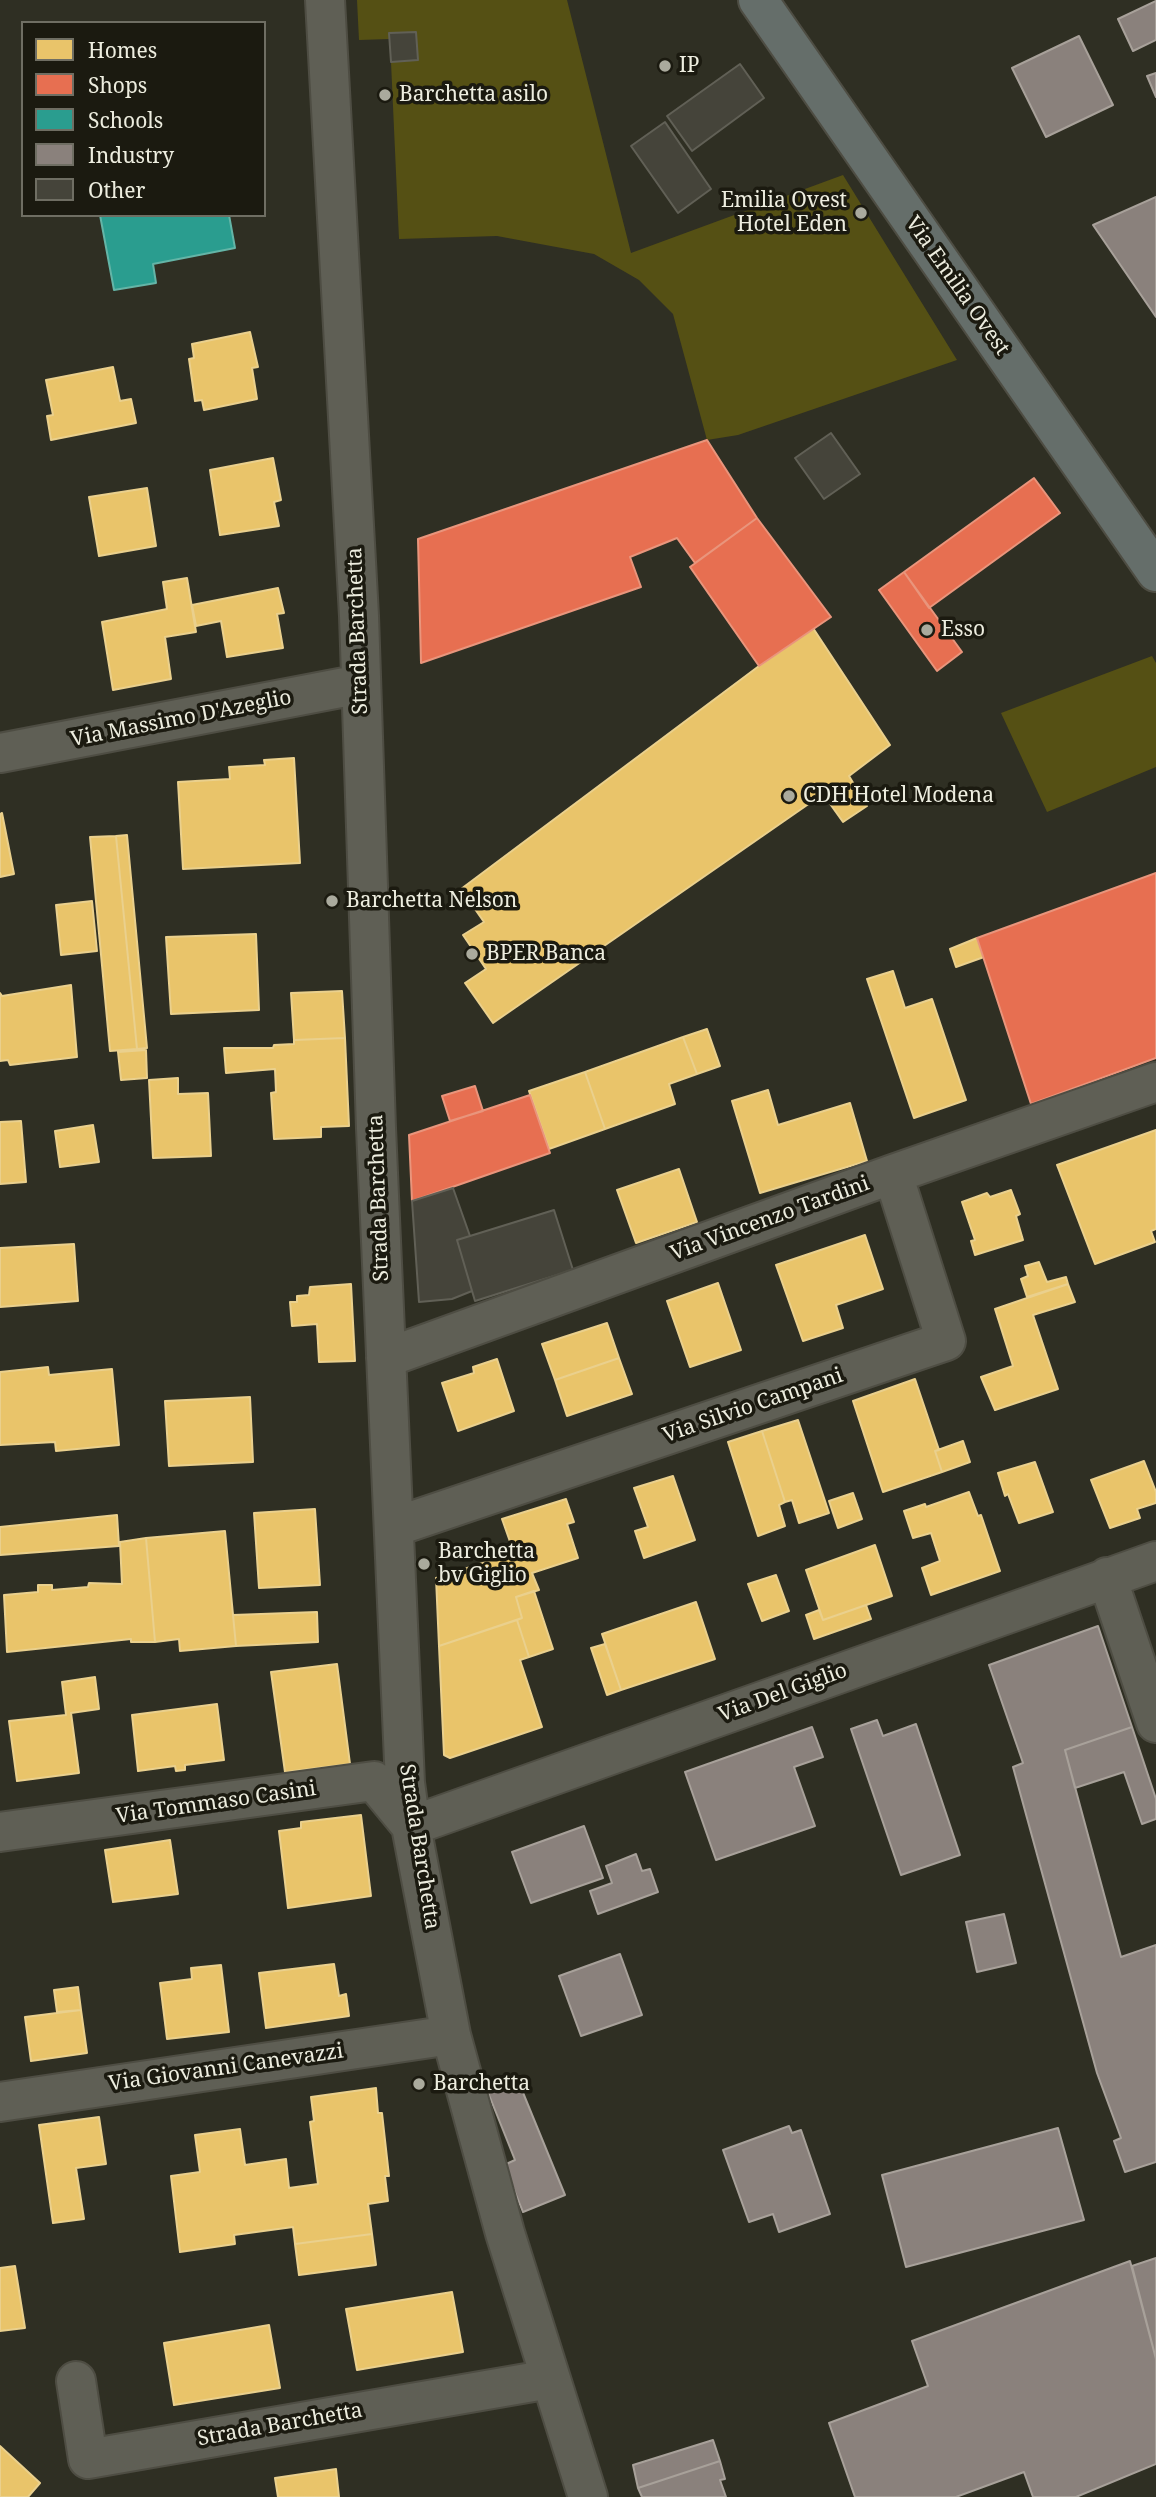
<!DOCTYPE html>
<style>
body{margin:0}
#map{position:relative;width:1156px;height:2497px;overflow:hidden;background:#2f2f23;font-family:"Noto Serif",serif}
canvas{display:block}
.legend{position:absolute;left:21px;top:21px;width:245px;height:196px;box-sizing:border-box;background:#1b1a10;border:2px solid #6f6e63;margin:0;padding:9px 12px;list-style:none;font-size:21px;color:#ededdf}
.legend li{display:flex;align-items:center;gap:14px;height:35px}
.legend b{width:35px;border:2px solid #6f6e63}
</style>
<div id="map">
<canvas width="1156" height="2497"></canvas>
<ul class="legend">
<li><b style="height:19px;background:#e9c46a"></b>Homes</li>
<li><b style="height:19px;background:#e76f51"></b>Shops</li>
<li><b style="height:19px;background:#2a9d8f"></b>Schools</li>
<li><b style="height:19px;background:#8a817c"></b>Industry</li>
<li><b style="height:19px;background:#45443a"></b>Other</li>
</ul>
</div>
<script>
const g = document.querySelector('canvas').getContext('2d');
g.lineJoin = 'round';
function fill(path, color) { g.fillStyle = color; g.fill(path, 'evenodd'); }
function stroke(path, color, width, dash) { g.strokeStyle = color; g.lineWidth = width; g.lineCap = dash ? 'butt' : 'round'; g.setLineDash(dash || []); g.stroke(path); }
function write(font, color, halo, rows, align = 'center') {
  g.font = font + ' "Noto Serif",serif'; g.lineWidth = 7; g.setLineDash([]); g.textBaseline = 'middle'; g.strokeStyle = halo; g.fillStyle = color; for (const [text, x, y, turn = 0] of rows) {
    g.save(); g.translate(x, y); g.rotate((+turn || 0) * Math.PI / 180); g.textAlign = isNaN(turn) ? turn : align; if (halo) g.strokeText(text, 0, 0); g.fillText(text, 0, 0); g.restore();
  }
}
const green = new Path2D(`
 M357,0H567L631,253L843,175L957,360L738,435L707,440L673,314L639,280L594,254L497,236L399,239L391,62L418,60L389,33V39L359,40Z
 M1152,656L1156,663V767L1047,812L1001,713Z`);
const homes = new Path2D(`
 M250,332L258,367L252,368L257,399L204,410L202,400L195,401L189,359L194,358L192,344Z
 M113,367L120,401L131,399L136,423L51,440L47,416L53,415L46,380Z
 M273,458L281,500L274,502L279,526L220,535L210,470Z
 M147,488L156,546L99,556L89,497Z
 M187,578L196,632L165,637L171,679L113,690L102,622L167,609L163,582Z
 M278,588L284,613L277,614L283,648L227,657L221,621L196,626L192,605Z
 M813,628L890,745L849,776L867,806L843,822L823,794L493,1023L465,983L486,969L463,935L484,922L461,889L759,666Z
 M294,758L300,863L183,869L178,782L230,779L229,767L265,765L264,760Z
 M2,813L14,874L0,877V814Z
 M127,835L147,1048L137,1049L116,836Z
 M116,836L137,1049L110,1051L90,837Z
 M92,901L97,951L61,955L56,905Z
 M256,934L259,1010L171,1014L166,937Z
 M977,938L984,957L956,967L950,949Z
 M893,971L905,1008L932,999L966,1100L914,1118L867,979Z
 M71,985L77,1057L10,1065L8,1060L0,1061V993L2,996Z
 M342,991L345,1038L294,1040L291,993Z
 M707,1029L720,1066L697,1074L683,1037Z
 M683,1037L697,1074L669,1084L675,1104L605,1129L585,1072Z
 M345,1038L349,1126L321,1127V1137L274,1139L271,1093L276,1092L275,1069L226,1073L224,1048H273L274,1045L294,1044V1040Z
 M146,1050L147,1078L121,1080L118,1052Z
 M585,1072L605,1129L549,1149L529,1091Z
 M178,1078V1094L208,1093L211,1156L153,1158L149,1080Z
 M768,1090L778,1125L850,1103L867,1161L760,1193L732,1101Z
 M21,1121L26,1182L0,1184V1122Z
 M93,1125L99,1162L60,1167L55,1131Z
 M1156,1130V1229L1151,1231L1155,1242L1095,1264L1057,1165Z
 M679,1169L697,1222L636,1243L617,1190Z
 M1011,1190L1020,1214L1016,1216L1023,1240L975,1255L971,1241L975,1240L962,1202L987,1193L990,1197Z
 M865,1235L883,1289L836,1305L843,1328L803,1341L776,1265Z
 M74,1244L78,1301L0,1307V1248Z
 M1039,1262L1047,1282L1066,1277L1068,1284L1027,1297L1021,1279L1028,1276L1025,1266Z
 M718,1283L741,1350L690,1367L667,1301Z
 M351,1284L355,1361L319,1362L317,1324L292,1326L290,1302H297V1296L309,1295L310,1287Z
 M1068,1284L1075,1302L1033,1315L1058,1389L995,1410L981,1377L1013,1366L995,1309Z
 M607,1323L619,1358L555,1380L542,1344Z
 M619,1358L632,1394L567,1416L555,1380Z
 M497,1359L514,1411L458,1431L442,1383L474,1373L473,1367Z
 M48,1367L49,1375L112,1369L119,1445L56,1451L55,1442L0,1445V1372Z
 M915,1379L939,1450L935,1451L942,1472L883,1492L853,1401Z
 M250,1397L253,1462L169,1466L165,1401Z
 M798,1420L829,1513L799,1523L792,1500L785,1502L762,1431Z
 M762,1431L785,1502L779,1505L785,1526L758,1536L728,1442Z
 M963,1441L970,1462L942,1472L935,1451Z
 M1144,1461L1156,1492V1503L1137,1509L1140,1518L1110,1528L1091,1480Z
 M1035,1462L1053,1512L1019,1523L1008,1494L1005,1496L998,1473Z
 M673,1476L695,1540L644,1558L635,1531L648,1527L634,1488Z
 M969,1492L978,1516L981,1515L1000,1571L931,1595L922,1568L940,1561L931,1533L913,1538L904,1511L925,1504L926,1507Z
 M853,1493L862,1519L838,1528L829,1501Z
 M566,1499L574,1522L567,1524L578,1558L532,1573L539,1590L516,1597L522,1618L439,1646L436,1578L514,1553L502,1519Z
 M315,1509L320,1585L259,1588L254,1513Z
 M117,1515L119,1546L0,1555V1527Z
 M225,1531L236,1646L180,1651L179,1639L155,1642L146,1538Z
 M146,1538L155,1642H131V1639L7,1652L4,1595L38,1592V1585H52V1590L88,1587L89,1583L122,1584L120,1542Z
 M875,1545L892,1596L823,1620L806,1570Z
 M776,1575L789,1611L762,1621L748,1584Z
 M534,1591L553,1649L529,1657L517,1620L522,1618L516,1597Z
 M696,1602L715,1659L621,1690L602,1634Z
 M866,1605L871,1619L814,1639L806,1615L819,1610L823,1620Z
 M317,1612L318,1642L236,1646L233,1615Z
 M517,1620L529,1657L520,1660L542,1727L450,1758L444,1755L439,1646Z
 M605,1644L621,1690L607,1695L591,1648Z
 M337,1664L350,1764L285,1772L271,1672Z
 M95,1677L99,1709L71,1713L79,1773L17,1781L9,1721L66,1715L62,1682Z
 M217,1704L224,1760L185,1765V1770L176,1771L175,1766L138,1771L132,1715Z
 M361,1815L371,1896L288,1908L279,1831L301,1828V1822Z
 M170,1840L178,1894L113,1902L105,1850Z
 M334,1964L339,1996L346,1994L349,2016L266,2028L259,1973Z
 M221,1965L229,2032L167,2039L160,1983L192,1979L191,1968Z
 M78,1987L81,2010L57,2012L54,1990Z
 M81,2010L87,2053L31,2061L25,2017Z
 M376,2088L378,2113H382L389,2176H385L388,2201L368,2204L372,2234L295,2244L293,2227L234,2235L235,2244L180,2252L171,2176L200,2172L195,2135L240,2129L245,2165L286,2159L289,2188L318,2184L310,2122L314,2121L311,2097Z
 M99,2117L106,2164L76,2168L84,2219L53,2223L39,2125Z
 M372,2234L376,2265L299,2275L295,2244Z
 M15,2266L25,2328L0,2331V2268Z
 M452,2292L463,2352L357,2370L346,2309Z
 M269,2325L280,2388L174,2405L164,2343Z
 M0,2446L40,2483L28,2497H0Z
 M336,2469L339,2497H278L275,2478Z`);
const shops = new Path2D(`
 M707,440L757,518L695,563L677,538L630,557L641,587L421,663L418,539Z
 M1034,478L1060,513L929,608L904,572Z
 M757,518L831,617L759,666L690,567Z
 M904,572L962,652L937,671L879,590Z
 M1156,873V1058L1031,1104L977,938Z
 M475,1086L483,1111L450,1121L442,1096Z
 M530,1095L550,1153L412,1201L409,1135Z`);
const schools = new Path2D(`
 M100,215H229L235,248L153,264L156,283L114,290Z`);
const industry = new Path2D(`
 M1156,1V40L1133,51L1118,19Z
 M1079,36L1113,105L1046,137L1012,68Z
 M1156,73V97L1147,76Z
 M1156,197V317L1093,225Z
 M1098,1626L1132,1727L1065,1750L1121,1957L1156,1945V2162L1125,2172L1114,2141L1121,2138L1097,2073L1013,1767L1023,1763L989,1665Z
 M877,1720L883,1736L916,1724L960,1855L901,1875L851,1729Z
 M812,1727L823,1757L794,1767L815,1826L716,1860L685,1772Z
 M1132,1727L1156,1799V1819L1142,1824L1124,1772L1075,1788L1065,1750Z
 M584,1826L603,1878L531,1903L512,1852Z
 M636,1854L642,1871L650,1869L658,1892L598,1914L590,1891L612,1883L606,1866Z
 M1004,1914L1016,1963L977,1972L966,1922Z
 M620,1954L642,2015L581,2036L559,1976Z
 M517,2078L565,2195L523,2212L504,2165L515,2160L487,2090Z
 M789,2126L792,2133L801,2130L830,2214L779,2232L773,2214L749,2222L723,2150Z
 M1058,2128L1084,2220L906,2267L882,2175Z
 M1156,2258V2359L1132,2266Z
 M1130,2261L1156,2359V2464L1076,2497H1033L1024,2472L956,2497H855L829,2423L928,2386L912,2341Z
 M713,2440L720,2461L638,2488L633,2465Z
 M720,2461L725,2479L720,2480L726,2497H642L638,2488Z`);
const building = new Path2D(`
 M416,32L418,60L391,62L389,33Z
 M740,64L764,98L692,151L667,116Z
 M665,122L711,189L678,213L631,146Z
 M831,433L860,474L824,499L795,458Z
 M453,1188L470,1236L457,1240L472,1291L452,1299L419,1302L412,1201Z
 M554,1210L573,1270L475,1301L457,1240Z`);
const minor = new Path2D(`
 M325,0L359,616L376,1128L405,1783L411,1826L451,2035L505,2233L588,2497
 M0,753L361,684
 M386,1358L893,1174L1156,1082
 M394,1527L946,1341L893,1174
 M1107,1577L1156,1723
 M0,1832L374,1781L411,1826L1156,1561
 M0,2102L451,2035
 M76,2381L88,2459L550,2379`);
const major = new Path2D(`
 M758,0L1156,572`);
const markers = [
 [665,66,7,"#aaaa9d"],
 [385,95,7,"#aaaa9d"],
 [861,213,7,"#aaaa9d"],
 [927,630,7,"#aaaa9d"],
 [789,796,7,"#aaaa9d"],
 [332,901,7,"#aaaa9d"],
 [472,954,7,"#aaaa9d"],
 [424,1564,7,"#aaaa9d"],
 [419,2084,7,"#aaaa9d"]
];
const poiNames = [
 ["IP",679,66],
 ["Barchetta asilo",399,95],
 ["Emilia Ovest",847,201,"right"],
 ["Hotel Eden",847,225,"right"],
 ["Esso",941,630],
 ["CDH Hotel Modena",803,796],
 ["Barchetta Nelson",346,901],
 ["BPER Banca",486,954],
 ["Barchetta",438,1552],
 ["bv Giglio",438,1576],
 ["Barchetta",433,2084]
];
const streetNames = [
 ["Via Emilia Ovest",957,286,55],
 ["Strada Barchetta",358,631,-92],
 ["Via Massimo D'Azeglio",181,719,-11],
 ["Strada Barchetta",379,1198,-92],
 ["Via Vincenzo Tardini",770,1219,-20],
 ["Via Silvio Campani",753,1406,-19],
 ["Via Del Giglio",783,1693,-20],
 ["Via Tommaso Casini",216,1803,-8],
 ["Strada Barchetta",419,1847,81],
 ["Via Giovanni Canevazzi",226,2068,-8],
 ["Strada Barchetta",280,2425,-10]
];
fill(green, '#555014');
fill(homes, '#e9c46a');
stroke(homes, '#ead08d', 2);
fill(shops, '#e76f51');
stroke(shops, '#e9957c', 2);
fill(schools, '#2a9d8f');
stroke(schools, '#64b5a7', 2);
fill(industry, '#8a817c');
stroke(industry, '#a8a19a', 2);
fill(building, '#45443a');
stroke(building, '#616056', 2);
stroke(minor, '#4e4d43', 42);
stroke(major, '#4e4d43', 42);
stroke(minor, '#5f5f55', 38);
stroke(major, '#656e6a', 38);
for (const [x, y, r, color] of markers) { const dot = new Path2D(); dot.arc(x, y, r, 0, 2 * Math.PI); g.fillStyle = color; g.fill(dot); stroke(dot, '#1b1a10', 2.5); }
write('21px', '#ededdf', '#1b1a10', poiNames, 'left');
write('21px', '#ededdf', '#1b1a10', streetNames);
</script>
